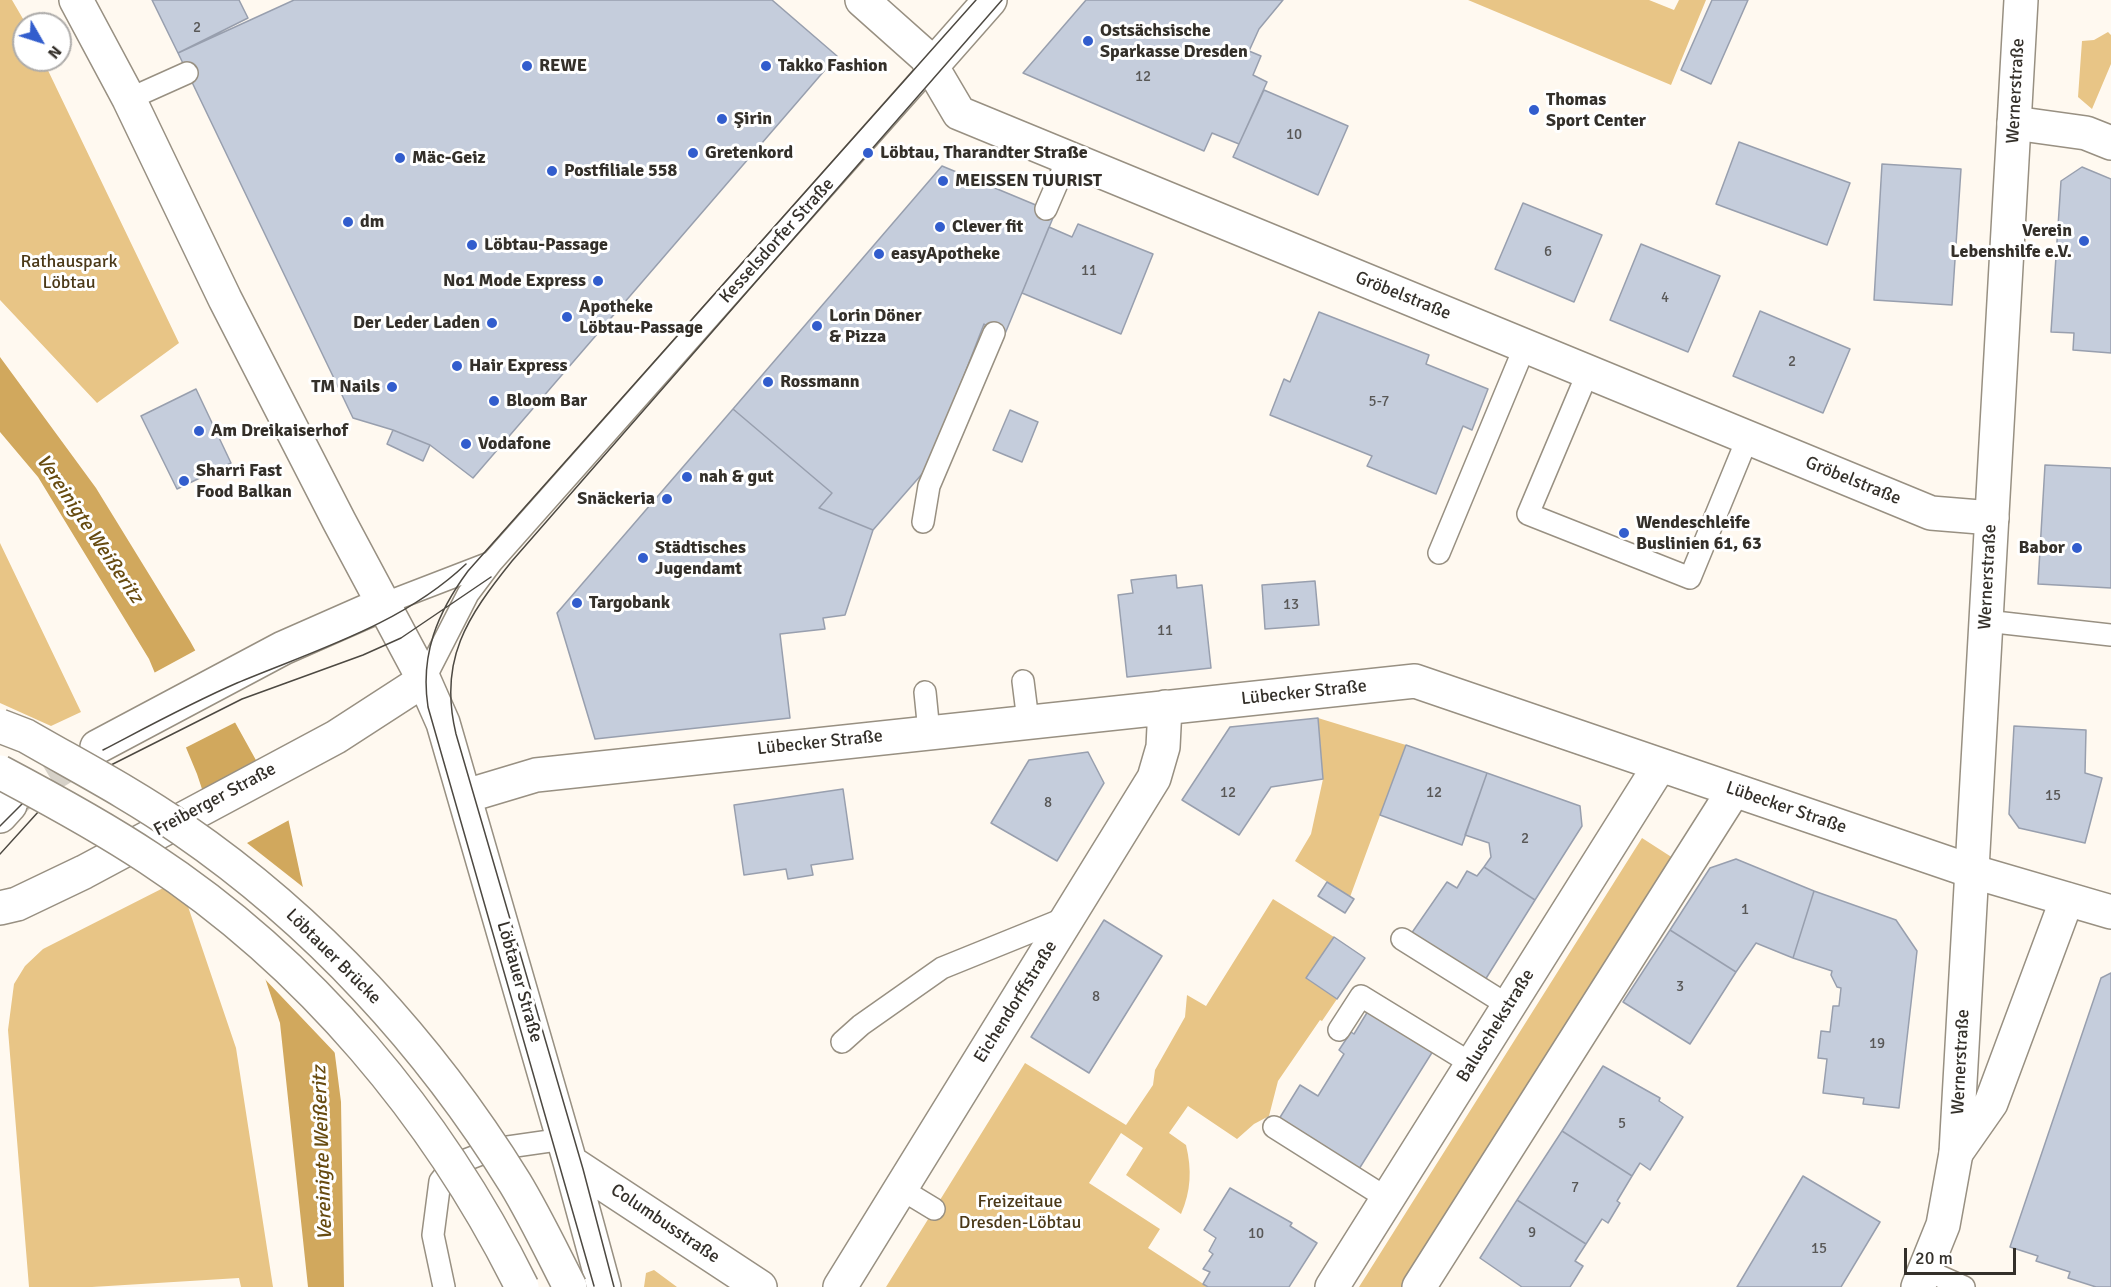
<!DOCTYPE html>
<meta charset="utf-8">
<style>
body{margin:0}
#map{position:relative;width:2111px;height:1287px;overflow:hidden;background:#fff9f0;font-family:Signika,sans-serif}
canvas{display:block}
.north{position:absolute;left:12px;top:12px;width:60px;height:60px;box-sizing:border-box;background:#fff;border:2px solid #aeacaa;border-radius:50%;rotate:129deg;font-size:16px;font-weight:700;line-height:24px;text-align:center;color:#34302a}
.north::after{content:'';display:block;margin:auto;width:21px;height:27px;background:#325dcd;clip-path:polygon(50% 0,100% 100%,50% 72%,0 100%)}
.scale{position:absolute;left:1904px;top:1248px;width:112px;height:27px;box-sizing:border-box;border:3px solid #34302a;border-top:0;padding-left:8px;font-size:18px;line-height:21px;white-space:nowrap;color:#34302a;-webkit-text-stroke:4px #fff;paint-order:stroke}
</style>
<div id="map">
<canvas width="2111" height="1287"></canvas>
<div class="north">N</div>
<div class="scale">20 m</div>
</div>
<script>
const g = document.querySelector('canvas').getContext('2d');
g.lineJoin = 'round';
function fill(path, color) { g.fillStyle = color; g.fill(path, 'evenodd'); }
function stroke(path, color, width, dash) { g.strokeStyle = color; g.lineWidth = width; g.lineCap = dash ? 'butt' : 'round'; g.setLineDash(dash || []); g.stroke(path); }
function write(font, color, halo, rows, align = 'center') {
  g.font = font + ' Signika,sans-serif'; g.lineWidth = 6; g.setLineDash([]); g.textBaseline = 'middle'; g.strokeStyle = halo; g.fillStyle = color; for (const [text, x, y, turn = 0] of rows) {
    g.save(); g.translate(x, y); g.rotate((+turn || 0) * Math.PI / 180); g.textAlign = isNaN(turn) ? turn : align; if (halo) g.strokeText(text, 0, 0); g.fillText(text, 0, 0); g.restore();
  }
}
const green = new Path2D(`
 M0,0H12L26,24H24V60H43L179,343L97,403L0,300Z
 M1468,0H1649L1674,10L1679,0H1706L1671,85Z
 M2108,32L2111,35V64L2092,109L2078,97L2082,41L2094,40Z
 M0,543L81,712L51,726L0,703Z
 M1318,718L1406,745L1350,897L1295,861L1311,834L1323,779Z
 M1642,838L1673,858L1402,1287H1359Z
 M179,880L236,1048L273,1287H241L239,1278L92,1287H29L8,1030L14,984L25,966L43,949Z
 M1273,899L1334,937L1306,978L1337,999L1322,1021L1320,1020L1278,1081L1269,1116L1254,1124L1237,1139L1188,1106L1169,1133L1186,1145C1192,1170 1191,1191 1181,1214L1126,1175L1143,1148L1121,1133L1089,1183L1160,1229L1148,1248L1208,1287H886L1025,1063L1126,1125L1153,1085L1155,1070L1185,1017L1187,995L1206,1006Z
 M654,1270L677,1287H644L646,1273Z`);
const water = new Path2D(`
 M0,357L96,488L190,641L288,818L329,1008L341,1102L344,1287H308L280,1023L197,774L149,659L38,477L0,432Z`);
const pier = new Path2D(`
 M198,649L238,721L183,749L152,674Z
 M259,760L291,819L247,843L308,891L332,1007L338,1056L261,975L200,792Z`);
const building = new Path2D(`
 M152,0H239L248,18L178,53Z
 M294,0H772L837,56L473,478L430,445L393,430L353,418L178,53Z
 M1086,0H1283L1259,29L1249,51L1261,56L1253,75L1267,82L1239,144L1212,133L1204,151L1023,73Z
 M1712,0H1748L1711,84L1681,70Z
 M1264,90L1348,126L1318,195L1233,157Z
 M1739,142L1850,183L1827,245L1716,204Z
 M1882,164L1961,169L1952,305L1874,300Z
 M942,166L1055,213L1002,341L984,324L929,466L873,530L819,508L832,493L733,409Z
 M2082,167L2111,179V353L2073,350L2074,333L2051,332L2061,181Z
 M1523,203L1602,235L1574,302L1495,269Z
 M1078,224L1153,254L1121,334L1022,293L1049,227L1072,237Z
 M1641,244L1720,276L1688,352L1610,320Z
 M1760,311L1850,349L1823,413L1733,376Z
 M1319,312L1429,355L1426,364L1488,389L1472,430L1463,426L1436,494L1367,466L1372,456L1270,415L1284,379L1290,382Z
 M196,389L231,463L177,489L141,416Z
 M733,409L832,493L819,508L873,530L845,615L823,618L825,629L780,634L790,718L595,739L557,613Z
 M1010,410L1038,422L1022,462L993,450Z
 M393,430L430,445L423,461L387,444Z
 M2045,465L2111,468V588L2038,584Z
 M1176,575L1177,588L1202,585L1211,668L1127,677L1118,595L1133,593L1131,580Z
 M1315,581L1319,625L1265,629L1262,585Z
 M1318,718L1323,779L1271,787L1239,835L1182,800L1230,727Z
 M2014,726L2086,730L2085,773L2102,778L2085,843L2019,828L2009,814Z
 M1406,745L1487,773L1462,845L1380,815Z
 M1088,752L1104,783L1057,861L991,823L1029,760Z
 M1487,773L1580,806L1582,826L1535,900L1484,867L1491,857L1489,843L1465,835Z
 M843,789L853,859L811,865L813,875L788,879L786,869L744,875L734,805Z
 M1736,859L1814,891L1793,958L1756,943L1736,972L1670,930L1710,868Z
 M1484,867L1535,900L1485,980L1411,934L1447,882L1457,888L1467,871L1477,876Z
 M1327,882L1354,899L1345,913L1318,896Z
 M1814,891L1896,920L1917,951L1899,1108L1863,1104L1864,1098L1823,1093L1827,1059L1818,1058L1821,1031L1830,1032L1833,1006H1839L1841,988L1837,987L1831,975L1832,971L1793,958Z
 M1104,920L1162,956L1089,1073L1031,1037Z
 M1670,930L1736,972L1690,1044L1623,1002Z
 M1334,937L1365,958L1337,999L1306,978Z
 M2111,973V1287H2096L2068,1278L2070,1272L2036,1261L2038,1256L2010,1247L2101,978Z
 M1368,1011L1433,1051L1359,1169L1279,1119L1300,1085L1318,1096L1344,1054L1339,1050L1351,1032L1354,1034Z
 M1603,1066L1660,1098L1659,1101L1683,1117L1650,1170L1640,1163L1632,1176L1562,1131Z
 M1562,1131L1632,1176L1617,1201L1620,1203L1608,1223L1602,1219L1586,1244L1517,1200Z
 M1803,1176L1880,1222L1841,1287H1737Z
 M1230,1188L1292,1223L1290,1226L1317,1243L1289,1287H1208L1203,1284L1210,1272L1203,1269L1213,1254L1209,1251L1216,1238L1204,1230Z
 M1517,1200L1586,1244L1575,1261L1583,1266L1570,1287H1522L1480,1258Z`);
const secondaryTunnel = new Path2D(`
 M10,805L24,791L93,750`);
const lane = new Path2D(`
 M129,99L187,73
 M1046,209L1068,158
 M1588,372L1528,514L1690,578L1748,437
 M923,522L929,486L994,333
 M1439,553L1525,346
 M383,604L492,562
 M1986,621L2111,635
 M424,680L468,594L492,562L931,67
 M1023,681L1028,721
 M925,692L929,732
 M1402,939L1509,1006
 M1339,1030L1361,996L1472,1064
 M842,1042L861,1025L942,968L1068,917
 M1274,1127L1388,1199
 M901,1189L934,1209
 M1926,1270L1964,1287
 M444,1287L433,1235L440,1181L453,1165L494,1149L564,1139`);
const street = new Path2D(`
 M862,0L926,57L959,113L1931,513L1992,518
 M931,67L990,0
 M2014,123L2086,133L2111,143
 M466,796L536,775L1415,681L1971,871L2111,912
 M1956,1153L1991,1103L2067,899
 M840,1287L1154,778L1163,747L1165,707
 M1332,1287L1660,765
 M1419,1287L1734,790`);
const secondary = new Path2D(`
 M76,0L129,99L225,299L339,521L424,680L443,723L570,1162L604,1287
 M97,747L283,648L383,604
 M0,816L10,805
 M0,908L17,904L84,872L336,737L424,680
 M570,1162L760,1287
 M1918,1287L1943,1225L1956,1153L2021,0`);
const primary = new Path2D(`
 M0,796L24,791`);
const tram = new Path2D(`
 M103,750C147,727 191,703 237,683C316,650 403,624 466,564
 M111,765L242,699L363,655L401,638L491,577
 M0,826L24,802
 M0,854L39,811
 M594,1286L428,707C420,655 437,613 468,571L976,0
 M614,1287L583,1169L456,734C438,660 467,617 512,561L1002,0`);
const primaryBridge = new Path2D(`
 M0,726L26,736C78,766 132,794 182,829C316,921 429,1044 515,1183C535,1216 552,1252 570,1287
 M0,772C51,799 101,826 149,858C309,963 438,1117 522,1287`);
const markers = [
 [1088,41,6,"#325dcd"],
 [527,66,6,"#325dcd"],
 [766,66,6,"#325dcd"],
 [1534,110,6,"#325dcd"],
 [722,119,6,"#325dcd"],
 [693,153,6,"#325dcd"],
 [868,153,6,"#325dcd"],
 [400,158,6,"#325dcd"],
 [552,171,6,"#325dcd"],
 [943,181,6,"#325dcd"],
 [348,222,6,"#325dcd"],
 [940,227,6,"#325dcd"],
 [2084,241,6,"#325dcd"],
 [472,245,6,"#325dcd"],
 [879,254,6,"#325dcd"],
 [598,281,6,"#325dcd"],
 [567,317,6,"#325dcd"],
 [492,323,6,"#325dcd"],
 [817,326,6,"#325dcd"],
 [457,366,6,"#325dcd"],
 [768,382,6,"#325dcd"],
 [392,387,6,"#325dcd"],
 [494,401,6,"#325dcd"],
 [199,431,6,"#325dcd"],
 [466,444,6,"#325dcd"],
 [687,477,6,"#325dcd"],
 [184,481,6,"#325dcd"],
 [667,499,6,"#325dcd"],
 [1624,533,6,"#325dcd"],
 [2077,548,6,"#325dcd"],
 [643,558,6,"#325dcd"],
 [577,603,6,"#325dcd"]
];
const numberNames = [
 ["2",197,28],
 ["12",1143,77],
 ["10",1294,135],
 ["6",1548,252],
 ["11",1089,271],
 ["4",1665,298],
 ["2",1792,362],
 ["5-7",1379,402],
 ["13",1291,605],
 ["11",1165,631],
 ["12",1228,793],
 ["12",1434,793],
 ["15",2053,796],
 ["8",1048,803],
 ["2",1525,839],
 ["1",1745,910],
 ["3",1680,987],
 ["8",1096,997],
 ["19",1877,1044],
 ["5",1622,1124],
 ["7",1575,1188],
 ["9",1532,1233],
 ["10",1256,1234],
 ["15",1819,1249]
];
const poiNames = [
 ["Ostsächsische",1100,31],
 ["Sparkasse Dresden",1100,52],
 ["REWE",539,66],
 ["Takko Fashion",778,66],
 ["Thomas",1546,100],
 ["Sport Center",1546,121],
 ["Şirin",734,119],
 ["Gretenkord",705,153],
 ["Löbtau, Tharandter Straße",880,153],
 ["Mäc-Geiz",412,158],
 ["Postfiliale 558",564,171],
 ["MEISSEN TUURIST",955,181],
 ["dm",360,222],
 ["Clever fit",952,227],
 ["Verein",2072,231,"right"],
 ["Lebenshilfe e.V.",2072,252,"right"],
 ["Löbtau-Passage",484,245],
 ["easyApotheke",891,254],
 ["No1 Mode Express",586,281,"right"],
 ["Apotheke",579,307],
 ["Löbtau-Passage",579,328],
 ["Lorin Döner",829,316],
 ["& Pizza",829,337],
 ["Der Leder Laden",480,323,"right"],
 ["Hair Express",469,366],
 ["Rossmann",780,382],
 ["TM Nails",380,387,"right"],
 ["Bloom Bar",506,401],
 ["Am Dreikaiserhof",211,431],
 ["Vodafone",478,444],
 ["Sharri Fast",196,471],
 ["Food Balkan",196,492],
 ["nah & gut",699,477],
 ["Snäckeria",655,499,"right"],
 ["Wendeschleife",1636,523],
 ["Buslinien 61, 63",1636,544],
 ["Städtisches",655,548],
 ["Jugendamt",655,569],
 ["Babor",2065,548,"right"],
 ["Targobank",589,603]
];
const streetNames = [
 ["Wernerstraße",2016,91,-87],
 ["Kesselsdorfer Straße",777,241,-48],
 ["Gröbelstraße",1403,296,22],
 ["Gröbelstraße",1853,481,22],
 ["Wernerstraße",1988,577,-87],
 ["Lübecker Straße",1304,693,-6],
 ["Lübecker Straße",820,743,-6],
 ["Freiberger Straße",215,800,-28],
 ["Lübecker Straße",1786,808,19],
 ["Löbtauer Brücke",333,957,45],
 ["Löbtauer Straße",519,982,74],
 ["Eichendorffstraße",1016,1002,-58],
 ["Baluschekstraße",1496,1026,-58],
 ["Wernerstraße",1961,1062,-87],
 ["Columbusstraße",665,1224,34]
];
const parkNames = [
 ["Rathauspark",69,262],
 ["Löbtau",69,283],
 ["Freizeitaue",1020,1202],
 ["Dresden-Löbtau",1020,1223]
];
const waterNames = [
 ["Vereinigte Weißeritz",89,529,56],
 ["Vereinigte Weißeritz",323,1153,-92]
];
fill(green, '#e8c586');
fill(water, '#d1a85d');
fill(pier, '#fff9f0');
fill(building, '#c5cddc');
stroke(building, '#989fae', 1.5);
stroke(secondaryTunnel, '#d6d1c8', 33, [33, 16]);
stroke(lane, '#989082', 24);
stroke(street, '#989082', 36);
stroke(secondary, '#989082', 36);
stroke(primary, '#989082', 36);
stroke(lane, '#fff', 21);
stroke(street, '#fff', 33);
stroke(secondary, '#fff', 33);
stroke(primary, '#fff', 33);
stroke(tram, '#4d4942', 1.5);
stroke(primaryBridge, '#989082', 36, []);
stroke(primaryBridge, '#fff', 33);
for (const [x, y, r, color] of markers) { const dot = new Path2D(); dot.arc(x, y, r, 0, 2 * Math.PI); g.fillStyle = color; g.fill(dot); stroke(dot, '#fff', 2); }
write('15px', '#585756', null, numberNames);
write('bold 18px', '#34302a', '#fff', poiNames, 'left');
write('18px', '#34302a', '#fff', streetNames);
write('18px', '#4b3918', '#fff', parkNames);
write('italic 20px', '#674b10', '#fff', waterNames);
</script>
